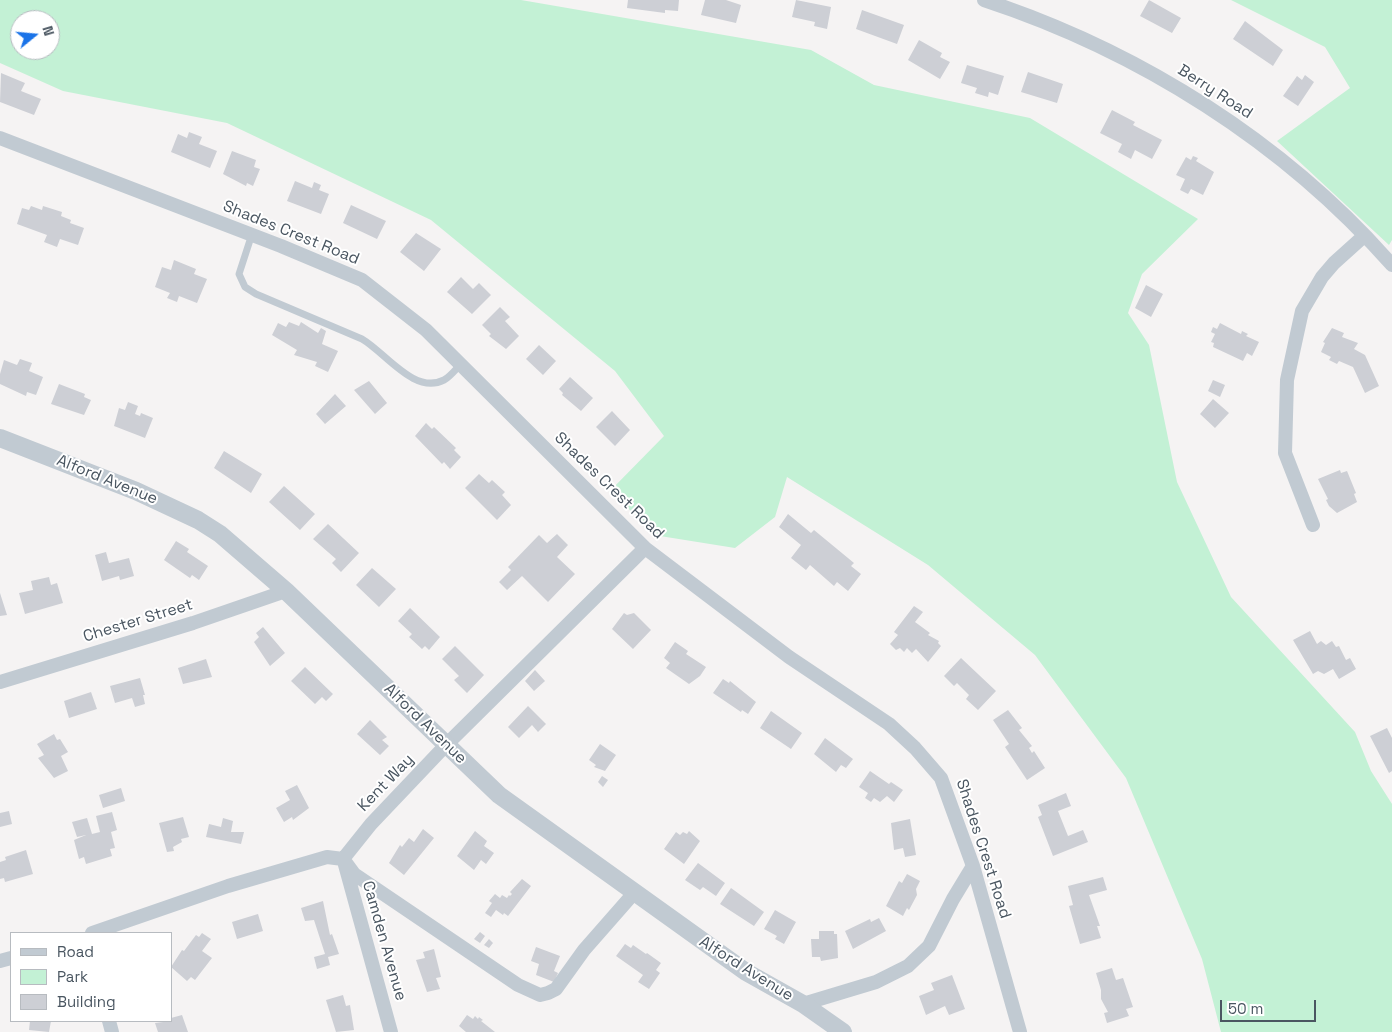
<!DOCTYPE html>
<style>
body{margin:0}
#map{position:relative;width:1392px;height:1032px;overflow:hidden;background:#f5f3f3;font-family:"Space Grotesk",sans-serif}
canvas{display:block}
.legend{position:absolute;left:10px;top:932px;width:162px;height:90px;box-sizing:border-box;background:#fff;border:1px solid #b7bbc0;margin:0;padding:6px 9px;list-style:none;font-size:15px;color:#4a5661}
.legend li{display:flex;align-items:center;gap:10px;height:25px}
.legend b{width:25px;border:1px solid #b7bbc0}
.north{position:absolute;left:10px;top:10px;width:50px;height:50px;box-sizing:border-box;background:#fff;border:1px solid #b7bbc0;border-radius:50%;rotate:73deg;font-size:14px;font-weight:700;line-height:20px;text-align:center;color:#4a5661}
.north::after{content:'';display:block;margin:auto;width:18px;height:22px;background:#1a73e8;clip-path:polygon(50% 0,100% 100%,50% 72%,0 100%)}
.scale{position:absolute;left:1220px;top:1000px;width:96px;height:22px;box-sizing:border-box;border:2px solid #4a5661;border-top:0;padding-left:6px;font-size:15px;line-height:18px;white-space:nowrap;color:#4a5661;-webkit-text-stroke:4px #fff;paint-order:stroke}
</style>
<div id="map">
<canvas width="1392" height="1032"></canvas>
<ul class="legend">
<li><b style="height:6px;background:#c1cad2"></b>Road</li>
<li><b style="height:14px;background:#c3f1d5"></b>Park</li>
<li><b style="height:14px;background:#cdcfd5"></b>Building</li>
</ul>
<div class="north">N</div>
<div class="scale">50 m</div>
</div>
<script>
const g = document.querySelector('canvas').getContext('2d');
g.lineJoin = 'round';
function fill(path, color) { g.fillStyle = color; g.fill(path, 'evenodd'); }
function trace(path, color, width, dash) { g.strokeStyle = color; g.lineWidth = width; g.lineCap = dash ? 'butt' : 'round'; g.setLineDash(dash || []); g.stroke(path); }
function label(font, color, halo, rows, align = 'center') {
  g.font = font + ' "Space Grotesk",sans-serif'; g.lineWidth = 4; g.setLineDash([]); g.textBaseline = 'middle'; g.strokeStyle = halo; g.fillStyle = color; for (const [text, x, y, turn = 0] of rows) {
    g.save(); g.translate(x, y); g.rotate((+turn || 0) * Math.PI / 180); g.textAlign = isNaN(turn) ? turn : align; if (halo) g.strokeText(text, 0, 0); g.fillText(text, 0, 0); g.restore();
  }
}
fill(new Path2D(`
 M0,0H521L811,50L874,85L1030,118L1198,219L1142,274L1128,313L1149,345L1177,482L1231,597L1355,732L1371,771L1392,804V1032H1221L1202,959L1126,778L1035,655L928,565L787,477L775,517L735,548L660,536L609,492L664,436L615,371L431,220L227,123L63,91L0,63ZM20,20H50V50H20Z
 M1231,0H1392V240L1389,245L1277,141L1350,88L1325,47Z`), '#c3f1d5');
fill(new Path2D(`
 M628,0H679L678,11L665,10V13L627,8Z
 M705,0H726L741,5L736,23L701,15Z
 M796,0L831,7L827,29L814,26L815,22L792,17Z
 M1149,0L1181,18L1172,33L1140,16Z
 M862,10L904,25L897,44L856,29Z
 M1245,21L1283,50L1273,66L1233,39Z
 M919,40L942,53L940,57L950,62L940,79L908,60Z
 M967,65L1004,76L998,95L989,92L988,97L975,93L977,88L961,83Z
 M1028,72L1063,84L1057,103L1021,92Z
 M1,73L25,83L21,91L41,99L34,115L0,102Z
 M1305,75L1314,82L1298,106L1283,96L1297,76L1302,80Z
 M1112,110L1135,122L1133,125L1162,140L1152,159L1135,150L1131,159L1118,152L1122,144L1100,133Z
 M189,132L202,137L199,144L217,151L210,168L171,152L178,134L187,138Z
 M232,151L256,160L254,167L260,169L253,186L247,183L246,186L223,174Z
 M1193,156L1198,158L1196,161L1214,172L1203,195L1191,189L1188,194L1180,190L1185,179L1176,175L1186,157L1191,160Z
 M295,181L312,188L314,182L321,185L319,190L329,194L321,214L287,201Z
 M351,205L386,221L377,239L343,223Z
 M31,206L42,210L43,206L62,212L61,216L71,220L70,223L84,228L78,245L60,239L57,247L44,242L47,235L17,224L22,208L29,210Z
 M416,233L441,249L424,271L400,252Z
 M174,260L196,269L194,274L207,279L197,303L179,296L177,302L167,298L170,293L155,287L162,267L171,270Z
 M461,277L473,289L479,283L491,295L472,314L447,292Z
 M1146,285L1163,294L1151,317L1135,308Z
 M500,307L510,317L505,321L519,336L506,349L489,336L491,334L482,325Z
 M289,322L299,326L301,322L318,333L321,328L326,331L322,344L338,351L328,372L315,366L317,362L294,355L297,350L272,335L278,323L286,327Z
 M1220,323L1241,334L1242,331L1248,334L1246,336L1259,342L1252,356L1247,353L1243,361L1213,347L1214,343L1211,342L1215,334L1211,332L1213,327L1217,329Z
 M1332,328L1344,333L1342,337L1358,343L1354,349L1365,355L1379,386L1365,393L1353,367L1339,361L1337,364L1329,360L1331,357L1321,352L1325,343L1323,342Z
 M539,345L556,361L543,375L526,359Z
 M20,359L32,363L29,371L43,377L36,395L27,392L26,396L0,384V374L4,360L17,365Z
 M570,377L593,398L581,411L562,395L563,393L559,389Z
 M1213,380L1225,385L1220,397L1208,391Z
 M369,381L387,403L375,414L354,390Z
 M59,384L85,394L84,397L91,400L84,415L51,404Z
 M335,394L346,406L325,424L316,414Z
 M1213,399L1229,413L1215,428L1200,414Z
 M128,402L138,406L135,414L140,416L141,413L153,418L145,438L114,426L119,408L125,410Z
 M612,411L630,430L615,446L596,427Z
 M426,423L432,429L434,427L456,448L454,450L461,457L450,469L444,462L442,464L415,436Z
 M224,451L262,474L251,493L214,468Z
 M1340,470L1341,473L1347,471L1356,493L1354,494L1357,502L1337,513L1329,506L1326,500L1328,499L1318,479Z
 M479,474L489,483L492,480L505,492L502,495L511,505L497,520L465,488Z
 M284,486L315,514L300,530L269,502Z
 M788,514L811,533L814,530L854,563L851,566L861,574L848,591L837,582L834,586L810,565L806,570L791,558L801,545L779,527Z
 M328,524L359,553L341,572L332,563L336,559L313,539Z
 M557,534L568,545L557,557L575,574L548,602L522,576L507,590L499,582L511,570L508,567L539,535L547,543Z
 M176,541L189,549L187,552L208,566L199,580L192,575L190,578L164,560Z
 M106,552L109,563L129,558L134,576L120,580L119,576L102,581L95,555Z
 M372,568L396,589L379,607L356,585Z
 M49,577L51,585L57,583L63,603L25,614L19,593L33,590L31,581Z
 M0,593L7,615L0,616Z
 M914,606L923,612L915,622L930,633L928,635L939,641L938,643L941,646L928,662L916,649L912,653L907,648L904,652L900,648L896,650L890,644L898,635L894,632Z
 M410,608L440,637L429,650L425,646L422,649L409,637L412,634L398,621Z
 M624,613L627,615L634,613L651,630L633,649L612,629Z
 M263,627L285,653L270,666L254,642L259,637L256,633Z
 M1310,631L1317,644L1321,641L1326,645L1332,641L1336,647L1339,646L1346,660L1350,658L1356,669L1339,679L1333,669L1324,674L1318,671L1313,674L1293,640Z
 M675,642L688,651L686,654L706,667L700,676L689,684L666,668L670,663L664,658Z
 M455,646L484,675L467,693L454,680L459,676L442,659Z
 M961,658L996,691L978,710L966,699L969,695L957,683L954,686L944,676Z
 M206,659L212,677L183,684L178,668Z
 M305,667L333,694L326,701L322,697L315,704L291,681Z
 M535,670L545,681L534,691L525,681Z
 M140,678L145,695H143L145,704L135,707L132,698L115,703L110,686Z
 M723,679L729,683L730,681L756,702L748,714L742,710L741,712L713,693Z
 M91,692L97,709L69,718L64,701Z
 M528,706L546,724L538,732L532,725L519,738L508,727Z
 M1008,710L1022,728L1019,730L1032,746L1029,748L1032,753L1034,751L1045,768L1027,780L1005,747L1009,744L993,720Z
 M771,711L802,733L791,749L760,728Z
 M370,720L387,737L382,740L389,746L380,755L357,734Z
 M1387,728L1392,738V771L1389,773L1370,736Z
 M54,734L57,740L60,739L68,752L61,756L68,771L54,778L38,758L44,755L37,744Z
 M825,738L853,759L846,768L841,765L836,772L814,754Z
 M600,744L616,755L605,771L594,767L596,765L589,760Z
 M870,771L889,784L891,782L903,790L894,802L887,796L880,802L874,798L871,802L865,798L868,793L859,787Z
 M602,776L608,780L603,787L598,782Z
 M297,785L309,808L293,820L292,817L284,822L276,808L290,800L285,791Z
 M121,788L125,801L103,808L99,795Z
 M1066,793L1071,806L1058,811L1068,836L1083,830L1088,842L1053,856L1038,817L1042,815L1038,805Z
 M9,811L12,824L0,827V813Z
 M112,812L117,830L111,832L115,848L110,849L112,856L86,864L84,857L79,859L74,840L86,835L77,837L72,822L87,818L92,834L100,832L96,816Z
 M183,817L189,837L181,839L182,842L173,847L174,851L167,852L159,823Z
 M223,818L233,821L231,832H244L241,844L206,837L209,824L221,827Z
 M910,819L916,855L905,857L903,848L894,850L891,823Z
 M423,829L434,838L404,875L389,863L400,845L402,847L409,838L414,842Z
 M475,831L487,841L484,846L494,853L486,864L481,860L474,870L457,856Z
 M689,831L700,841L684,864L664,849L676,832L680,835L683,832L687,834Z
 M26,850L33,874L5,882L4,878L0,879V862L6,860L5,857Z
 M698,863L725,883L716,896L703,887L700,890L685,880Z
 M907,874L920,881L916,889L917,895L909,910L907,908L903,916L886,906L899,881L902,883Z
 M1103,877L1107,890L1089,895L1100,926H1097L1101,938L1080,944L1069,906L1073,905L1068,886Z
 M522,879L531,886L508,916L504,913L503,915L496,910L491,917L485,913L492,903L489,901L495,894L500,898L502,895L507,898L509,895L510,896L512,894L510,892Z
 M731,888L764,912L754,926L720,904Z
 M323,901L330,935L332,934L339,954L328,957L330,965L317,969L314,957L325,954L314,920L305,921L301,908Z
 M775,910L796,922L784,944L775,939L777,936L764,929Z
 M258,914L263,931L237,939L232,922Z
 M879,918L886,931L853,949L845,931L870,919L871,922Z
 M819,931H834V934H837L838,958L821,961L820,957H812L811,939H819Z
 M480,932L485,936L480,943L474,939Z
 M202,933L211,939L202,951L212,958L195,980L191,977L187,981L171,967L182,950L184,951L196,935L199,937Z
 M489,939L493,943L489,948L484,945Z
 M625,944L631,948L633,945L646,954L647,953L661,963L656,970L660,973L649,989L638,982L643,975L616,956Z
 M536,947L560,956L554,971L558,973L554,982L536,975L539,964L531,961Z
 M434,949L441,977L436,978L440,989L427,992L416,960L425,958L423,952Z
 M1112,968L1116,980L1123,978L1133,1007L1126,1009L1129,1016L1107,1023L1104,1013L1108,1012L1101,999V990L1096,973Z
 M952,975L965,1009L949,1015L945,1006L926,1015L919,996L934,990L931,983Z
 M343,995L346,1006L350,1005L354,1030L336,1032L326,1000Z
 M182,1015L188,1032H158L155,1023L171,1021V1018Z
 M467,1015L473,1019L475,1016L478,1019L479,1017L483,1020L481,1021L495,1032H466L459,1026Z
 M30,1021H51L49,1032L29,1030Z`), '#cdcfd5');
trace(new Path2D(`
 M252,234L239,274L245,287L256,294L362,339C386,353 414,395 444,380C450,377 456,369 461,364`), '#c1cad2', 7);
trace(new Path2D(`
 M984,0C1139,51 1284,142 1392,265
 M0,138L281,246L362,280L426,330L645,548L789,657L889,724L915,748L941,778L973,866L1020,1032
 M1313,525L1285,453L1287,380L1302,311L1322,277L1334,263L1364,236
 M0,682L193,623L286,591
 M343,859L371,824L446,745L645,548
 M343,859L354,874L518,985L540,995L548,993L556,989L584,950L634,893
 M345,865L391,1032
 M92,933L228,886L327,857L343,859
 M0,961L11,958
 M803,1004L876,982L908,966L929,946L953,899L973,866
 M109,1021L112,1032`), '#c1cad2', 14);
trace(new Path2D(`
 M0,438L136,491L198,520L220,534L286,591L499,795L746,972L803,1004L843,1032`), '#c1cad2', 18);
label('16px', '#4a5661', '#fff', [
 ["Berry Road",1215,92,33],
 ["Shades Crest Road",291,233,22],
 ["Alford Avenue",107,480,22],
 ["Shades Crest Road",609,486,44],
 ["Chester Street",138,621,-17],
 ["Alford Avenue",425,724,44],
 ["Kent Way",386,783,-46],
 ["Shades Crest Road",983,849,72],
 ["Camden Avenue",384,941,74],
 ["Alford Avenue",746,969,32]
]);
</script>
